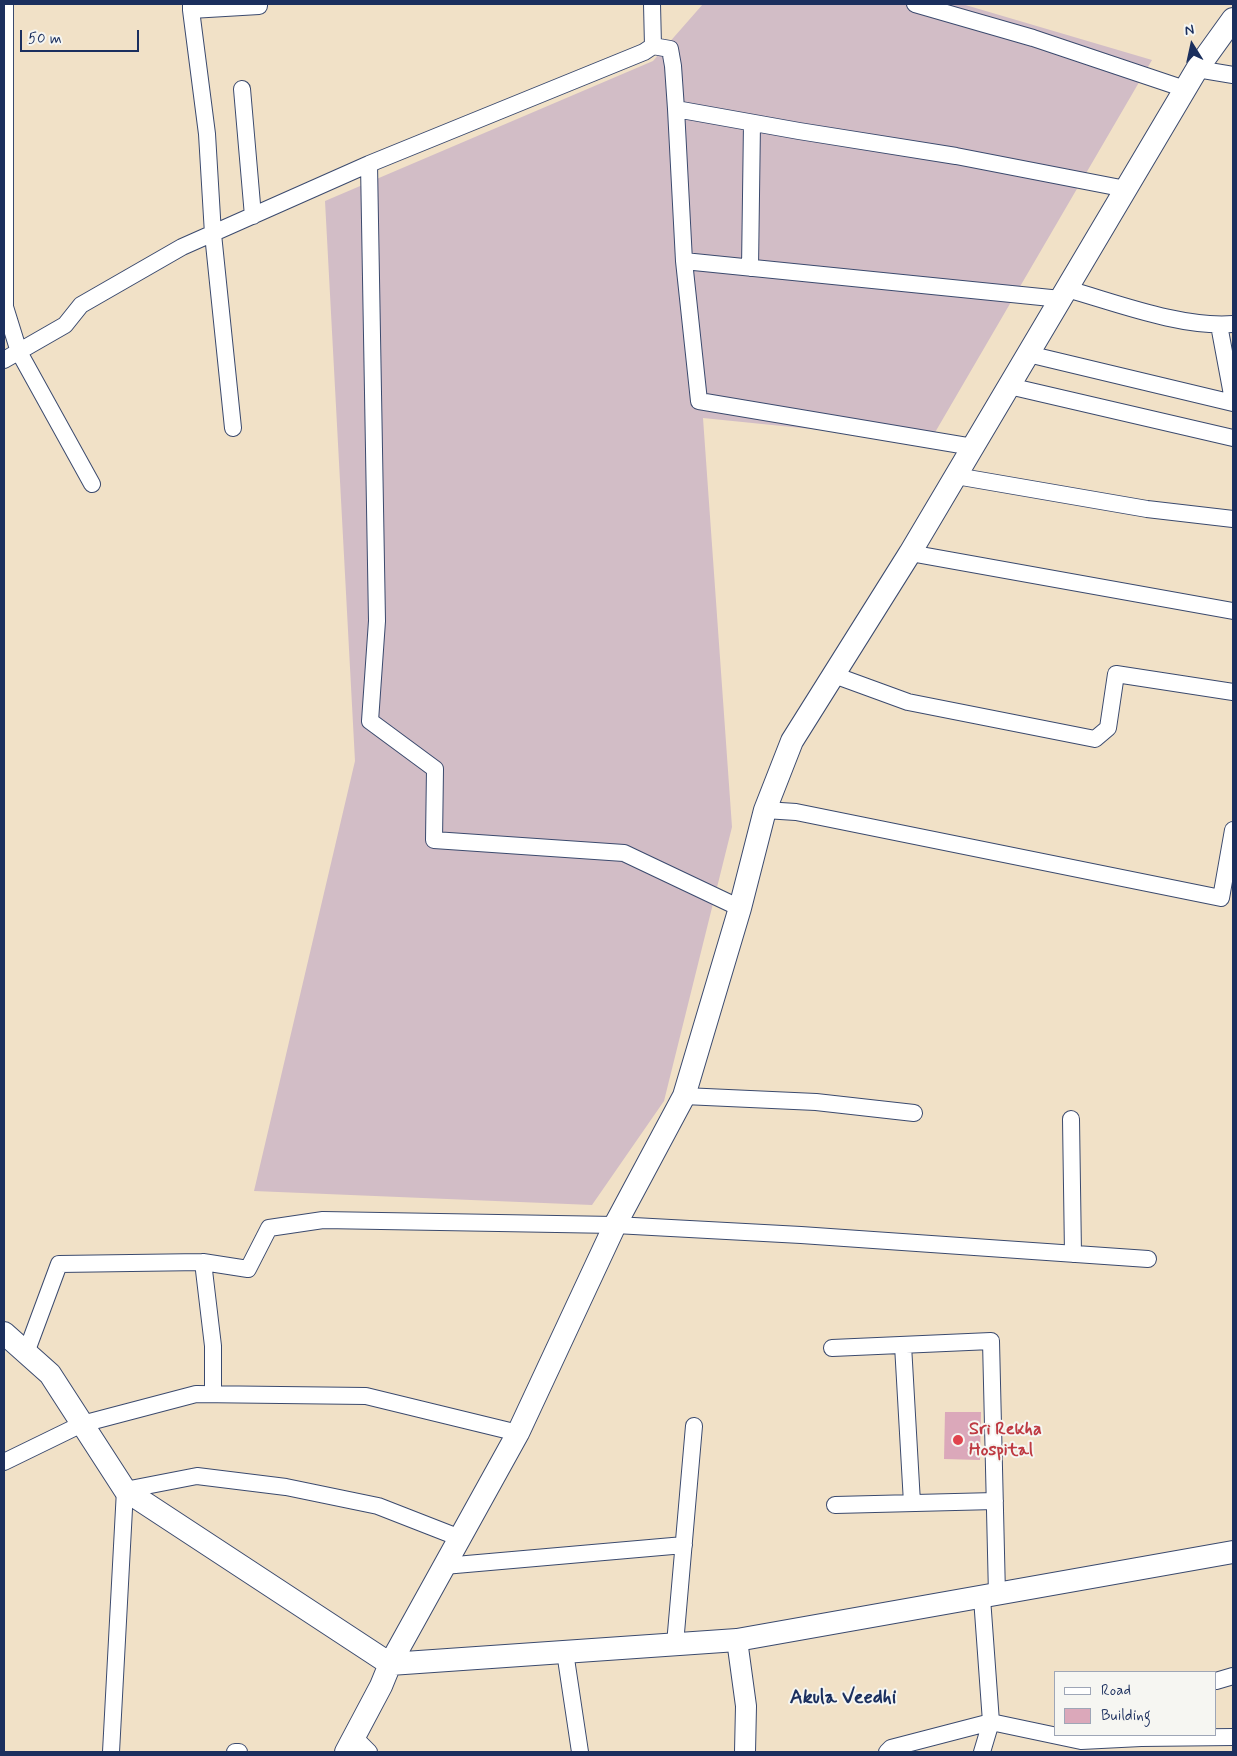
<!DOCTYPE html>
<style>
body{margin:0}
#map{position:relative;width:1237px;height:1756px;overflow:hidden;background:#f1e1c7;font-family:Mynerve,sans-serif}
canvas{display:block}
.frame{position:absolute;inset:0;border:5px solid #1b2f5e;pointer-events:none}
.legend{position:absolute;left:1054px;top:1671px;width:162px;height:65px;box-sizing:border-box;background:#f6f6f2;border:1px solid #9ea6b7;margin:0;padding:6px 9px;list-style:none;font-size:15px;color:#1b2f5e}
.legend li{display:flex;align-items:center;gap:10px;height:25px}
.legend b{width:25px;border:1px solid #9ea6b7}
.north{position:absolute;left:1167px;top:20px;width:50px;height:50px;-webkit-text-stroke:4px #f6f6f2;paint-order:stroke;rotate:350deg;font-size:14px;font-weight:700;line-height:20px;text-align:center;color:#1b2f5e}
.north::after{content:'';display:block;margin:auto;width:18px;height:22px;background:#1b2f5e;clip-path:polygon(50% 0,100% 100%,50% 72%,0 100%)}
.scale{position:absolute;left:20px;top:30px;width:119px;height:22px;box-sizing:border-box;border:2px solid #1b2f5e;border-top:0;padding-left:6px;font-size:15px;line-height:18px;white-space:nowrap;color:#1b2f5e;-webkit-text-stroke:4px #f6f6f2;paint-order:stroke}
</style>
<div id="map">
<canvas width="1237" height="1756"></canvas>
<div class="frame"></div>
<ul class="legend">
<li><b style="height:6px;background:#fff"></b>Road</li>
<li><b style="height:14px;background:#dba8ba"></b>Building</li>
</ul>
<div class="north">N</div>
<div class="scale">50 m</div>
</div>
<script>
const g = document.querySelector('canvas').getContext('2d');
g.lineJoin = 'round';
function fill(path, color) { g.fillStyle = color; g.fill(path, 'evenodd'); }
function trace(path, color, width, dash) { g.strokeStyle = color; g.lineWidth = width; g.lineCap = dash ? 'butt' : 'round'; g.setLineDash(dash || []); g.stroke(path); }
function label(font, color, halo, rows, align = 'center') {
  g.font = font + ' Mynerve,sans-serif'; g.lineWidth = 4; g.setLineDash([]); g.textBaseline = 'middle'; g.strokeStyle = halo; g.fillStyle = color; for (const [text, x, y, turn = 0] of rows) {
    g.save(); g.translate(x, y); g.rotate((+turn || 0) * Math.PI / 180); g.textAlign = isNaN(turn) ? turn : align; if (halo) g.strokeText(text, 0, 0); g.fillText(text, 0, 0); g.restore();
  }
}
fill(new Path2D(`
 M703,4H962L1152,60L930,441L703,418L732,827L664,1101L592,1205L254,1191L355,761L325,201L653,61Z`), '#d2bdc6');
fill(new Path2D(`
 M945,1412H981L980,1460L944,1459Z`), '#dba8ba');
const minor = new Path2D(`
 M5,4V307L19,352L92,484
 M191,4V10L259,6V4
 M915,4L1033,38L1185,89
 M191,10L207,134L213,234L233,428
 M653,46L670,49L673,66L676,109
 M1197,69L1233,75
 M242,89L253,216
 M369,164L377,621L370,721L435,769L434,840L624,853L740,908
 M684,261L699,401L973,447
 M750,268L752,123
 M1067,289C1117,303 1181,328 1233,324
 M1061,299L684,261L676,109L799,131L956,156L1126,189
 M1219,325L1233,400
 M1028,354L1233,403
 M4,360L65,325L81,305L182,247L369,164L644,52L653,46L652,4
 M1009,386L1233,438
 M956,476L1147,509L1233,519
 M910,553L1233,611
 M834,675L908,702L1095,739L1108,728L1116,674L1233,692
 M765,810L796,812L1221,898L1233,830
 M684,1096L816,1102L914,1113
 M1071,1119L1073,1254
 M203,1262L213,1346V1394
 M903,1345L912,1503
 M832,1348L991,1341L997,1595
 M26,1353L59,1264L203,1262L248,1269L269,1228L323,1220L615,1225L801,1235L1148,1259
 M4,1462L82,1424L196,1394L366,1396L518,1433
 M835,1505L995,1501
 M444,1566L684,1545
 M675,1644L694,1426
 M565,1652L580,1752
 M1216,1681L1233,1676
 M354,1737L369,1752
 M111,1752L125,1490L197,1476L286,1487L378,1506L460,1538
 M235,1752H239
 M887,1752L891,1748L991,1722L1081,1741L1141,1738L1233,1737
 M982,1752L991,1722L982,1598`);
const tertiary = new Path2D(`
 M737,1640L746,1706L745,1752`);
const secondary = new Path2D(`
 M4,1333L50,1374L125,1490L390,1664L737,1640L1233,1552
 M346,1752L381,1686L390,1664L518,1433L615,1225L684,1096L740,908L765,810L792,741L910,553L1197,69L1233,19`);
trace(minor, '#3b4a6e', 18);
trace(tertiary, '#3b4a6e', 22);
trace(secondary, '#3b4a6e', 24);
trace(minor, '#fff', 16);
trace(tertiary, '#fff', 20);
trace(secondary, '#fff', 22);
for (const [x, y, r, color] of [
 [958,1440,6,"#e0444e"]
]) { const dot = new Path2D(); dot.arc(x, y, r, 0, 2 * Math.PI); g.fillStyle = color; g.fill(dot); trace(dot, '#f6f6f2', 2); }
label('bold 18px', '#be3a42', '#f6f6f2', [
 ["Sri Rekha",969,1430],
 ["Hospital",969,1451]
], 'left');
label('bold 20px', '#1b2f5e', '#f6f6f2', [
 ["Akula Veedhi",843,1699]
]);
</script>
